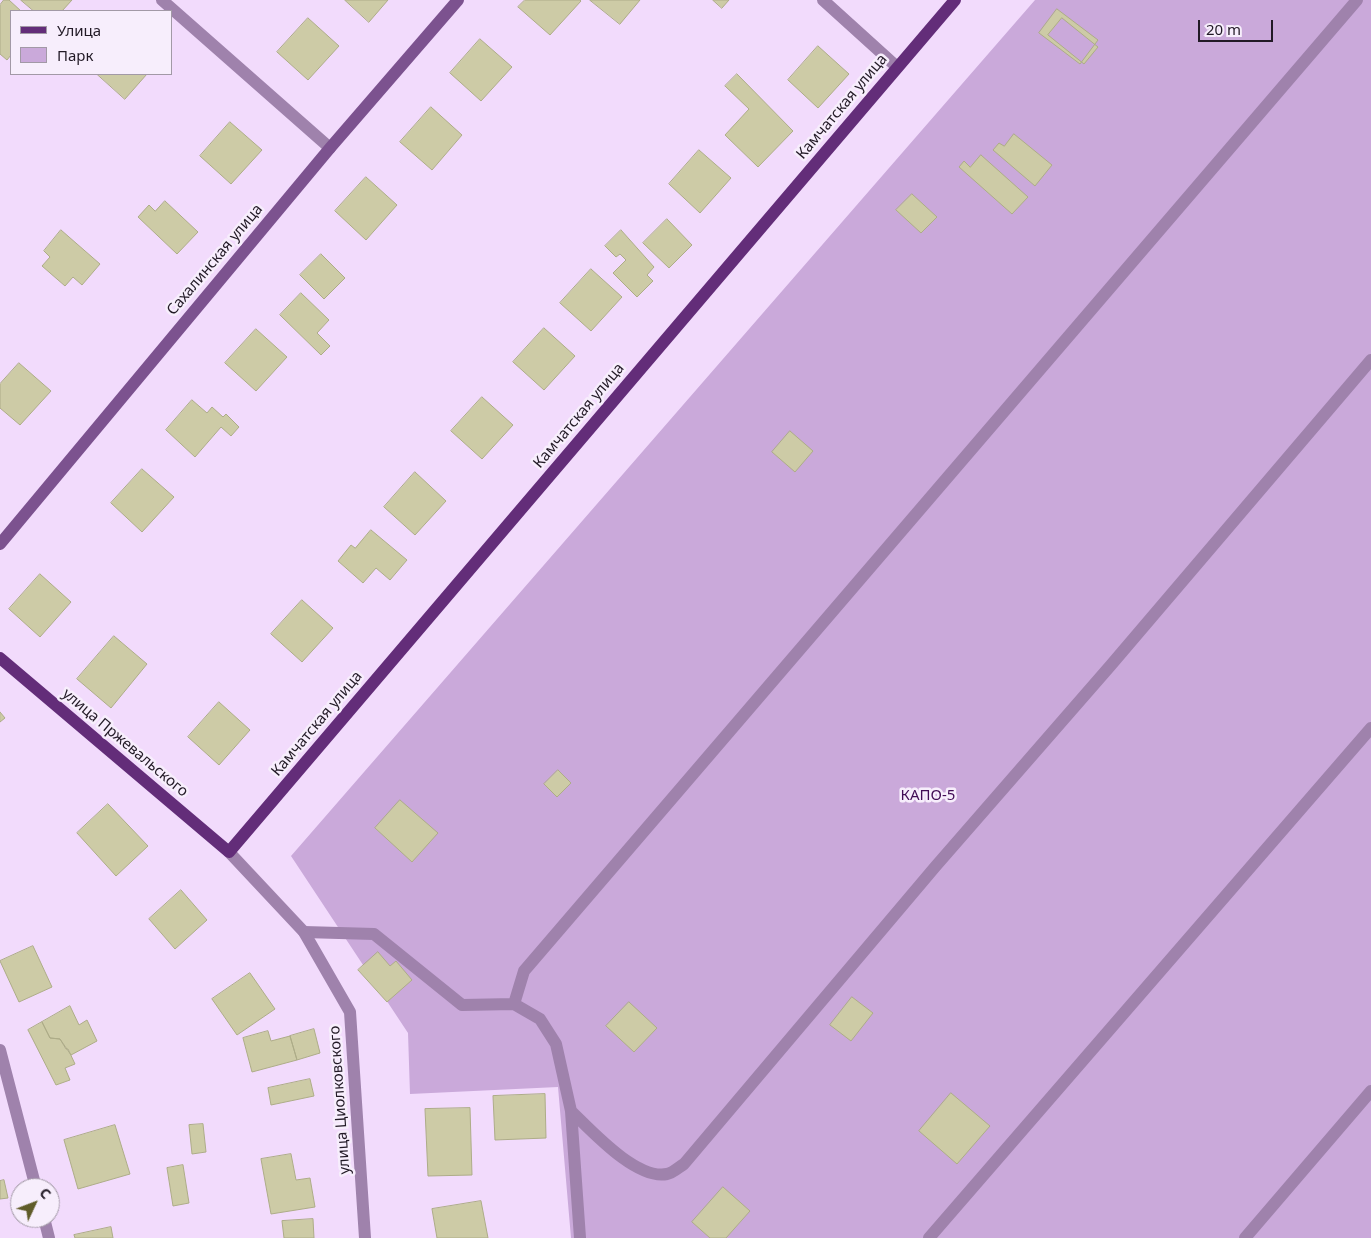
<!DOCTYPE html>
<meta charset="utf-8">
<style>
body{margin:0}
#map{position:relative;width:1371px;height:1238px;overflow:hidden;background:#f2dbfc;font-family:"Noto Sans",sans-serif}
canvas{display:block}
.legend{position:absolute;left:10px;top:10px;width:162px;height:65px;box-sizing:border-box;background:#f7eefc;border:1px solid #a299a6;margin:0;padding:6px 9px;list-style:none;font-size:15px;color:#221a26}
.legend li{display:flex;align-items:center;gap:10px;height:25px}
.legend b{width:25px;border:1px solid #a299a6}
.north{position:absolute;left:10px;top:1178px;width:50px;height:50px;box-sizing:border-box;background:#f7eefc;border:1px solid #a299a6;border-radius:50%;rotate:47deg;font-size:14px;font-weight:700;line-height:20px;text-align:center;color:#221a26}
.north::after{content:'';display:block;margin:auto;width:18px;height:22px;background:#605c29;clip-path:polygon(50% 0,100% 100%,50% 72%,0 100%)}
.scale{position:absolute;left:1198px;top:20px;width:75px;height:22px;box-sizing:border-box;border:2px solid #221a26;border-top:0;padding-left:6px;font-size:15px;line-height:18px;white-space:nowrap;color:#221a26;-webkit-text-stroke:4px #f7eefc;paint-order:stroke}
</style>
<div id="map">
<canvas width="1371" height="1238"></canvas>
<ul class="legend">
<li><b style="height:6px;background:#632d79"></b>Улица</li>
<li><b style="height:14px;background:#caa9da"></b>Парк</li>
</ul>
<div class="north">С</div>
<div class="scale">20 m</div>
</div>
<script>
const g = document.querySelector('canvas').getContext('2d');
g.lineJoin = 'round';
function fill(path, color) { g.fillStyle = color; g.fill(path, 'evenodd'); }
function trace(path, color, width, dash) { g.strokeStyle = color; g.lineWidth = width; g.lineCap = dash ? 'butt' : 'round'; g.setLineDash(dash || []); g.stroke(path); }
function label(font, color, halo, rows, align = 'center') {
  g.font = font + ' "Noto Sans",sans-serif'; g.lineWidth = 5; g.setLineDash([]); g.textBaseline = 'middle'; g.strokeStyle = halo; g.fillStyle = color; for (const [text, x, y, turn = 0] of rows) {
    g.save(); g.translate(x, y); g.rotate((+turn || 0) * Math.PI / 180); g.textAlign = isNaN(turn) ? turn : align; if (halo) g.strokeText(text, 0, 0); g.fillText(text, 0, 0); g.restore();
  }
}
fill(new Path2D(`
 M1035,0H1371V1238H571L558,1087L410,1094L408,1033L291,856Z`), '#caa9da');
const building = new Path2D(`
 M4,0H9L21,11H11V55L7,60L0,54V5Z
 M21,0H72L62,11H34Z
 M345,0H388L369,22Z
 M525,0H580L581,1L550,35L518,7Z
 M590,0H640L620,24Z
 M713,0H729L722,8Z
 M1057,9L1098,40L1080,64L1039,33Z
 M308,18L339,46L308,80L277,52Z
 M1062,18L1098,47L1084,64L1048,35Z
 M480,39L512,67L481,101L450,73Z
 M818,46L849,74L818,108L788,80Z
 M97,74H147L125,99Z
 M737,74L793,131L758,167L725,135L749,109L725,86Z
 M431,107L462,135L432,170L400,142Z
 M230,122L262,150L231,184L200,156Z
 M1014,134L1052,165L1035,186L993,150L999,143L1004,146Z
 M699,150L731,178L700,213L669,184Z
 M981,155L1028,197L1012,214L959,167L964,161L970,167Z
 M366,177L397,205L366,240L335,211Z
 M912,194L937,217L921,233L896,210Z
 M165,201L198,232L177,254L138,217L149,205L155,211Z
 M667,219L692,245L669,268L643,243Z
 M61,230L100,264L82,285L73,277L65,286L42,266L50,257L44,251Z
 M621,230L654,267L647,275L653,281L637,297L613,273L626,260L620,254L616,257L605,246Z
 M321,254L345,278L324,299L300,275Z
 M591,269L622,297L591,331L560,303Z
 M301,293L329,320L317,333L330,346L321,355L280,315Z
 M544,328L575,356L544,390L513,362Z
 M256,329L287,357L256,391L225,363Z
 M19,363L51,391L20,425L0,408V384Z
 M482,397L513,425L482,459L451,431Z
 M192,400L207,413L212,407L223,417L226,414L239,427L231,436L221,427L195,457L166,430Z
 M790,431L813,451L795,472L772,452Z
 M142,469L174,497L142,532L111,503Z
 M415,472L446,501L415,535L384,507Z
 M371,530L407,560L390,580L376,568L363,583L338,561L351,545L355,548Z
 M40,574L71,602L40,637L9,609Z
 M302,600L333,628L302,662L271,634Z
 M114,636L147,664L111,708L77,679Z
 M219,702L250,730L219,765L188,737Z
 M0,712L5,718L0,722Z
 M558,770L571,783L557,797L544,784Z
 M400,800L438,833L412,862L375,828Z
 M108,804L148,846L116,876L77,833Z
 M181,890L207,920L175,949L149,919Z
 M33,946L52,987L19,1002L0,961Z
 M378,952L390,966L396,961L412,980L387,1002L358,970Z
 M250,973L275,1009L237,1035L212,999Z
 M852,997L873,1013L851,1041L830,1025Z
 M629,1002L657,1028L634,1052L606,1026Z
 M70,1006L79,1025L87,1020L97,1041L71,1055L60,1039L50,1038L42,1022Z
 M42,1022L50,1038L60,1039L66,1049H68L75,1064L65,1068L70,1080L56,1085L28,1030Z
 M314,1029L320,1053L297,1060L290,1036Z
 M268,1031L271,1041L290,1036L297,1060L252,1072L243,1038Z
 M310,1079L314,1096L271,1105L268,1088Z
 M951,1093L990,1126L957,1164L919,1131Z
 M545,1094L546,1138L495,1140L493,1096Z
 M470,1108L472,1175L428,1176L425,1109Z
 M203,1124L206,1152L192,1154L189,1125Z
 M115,1125L130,1174L78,1189L64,1140Z
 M291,1154L296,1180L310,1178L315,1207L271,1214L261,1159Z
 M183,1165L189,1203L173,1206L167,1168Z
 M4,1180L8,1198L0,1199V1181Z
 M723,1187L750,1211L726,1238H710L692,1222Z
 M481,1201L488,1238H437L432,1209Z
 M313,1219L314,1238H284L282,1221Z
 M111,1227L113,1238H75L74,1235Z`);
fill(building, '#cdcba6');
trace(building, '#adac88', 1);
trace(new Path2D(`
 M304,932L374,934L462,1005L514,1004L540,1019L556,1044L571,1111L580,1238
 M514,1004L524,971L1357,0
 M571,1111C592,1131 636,1180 667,1174C673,1173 679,1167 684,1164L935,867L1111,665L1371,360
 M929,1238L1371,728
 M1245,1238L1371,1091`), '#9f82ac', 12);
trace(new Path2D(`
 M162,0L330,148
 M823,0L897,67
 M229,852L304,932L350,1012L365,1238
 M0,1050L36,1188
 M44,1218L49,1238`), '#9f82ac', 12);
trace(new Path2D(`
 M0,544L330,148L458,0`), '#7c528f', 12);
trace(new Path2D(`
 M0,658L229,852L955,0`), '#632d79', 12);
label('15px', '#221a26', '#f7eefc', [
 ["Камчатская улица",842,107,-50],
 ["Сахалинская улица",215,260,-50],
 ["Камчатская улица",579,416,-50],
 ["Камчатская улица",317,724,-50],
 ["улица Пржевальского",125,743,40],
 ["улица Циолковского",340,1100,-94]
]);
label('15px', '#410c55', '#f7eefc', [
 ["КАПО-5",928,796]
]);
</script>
